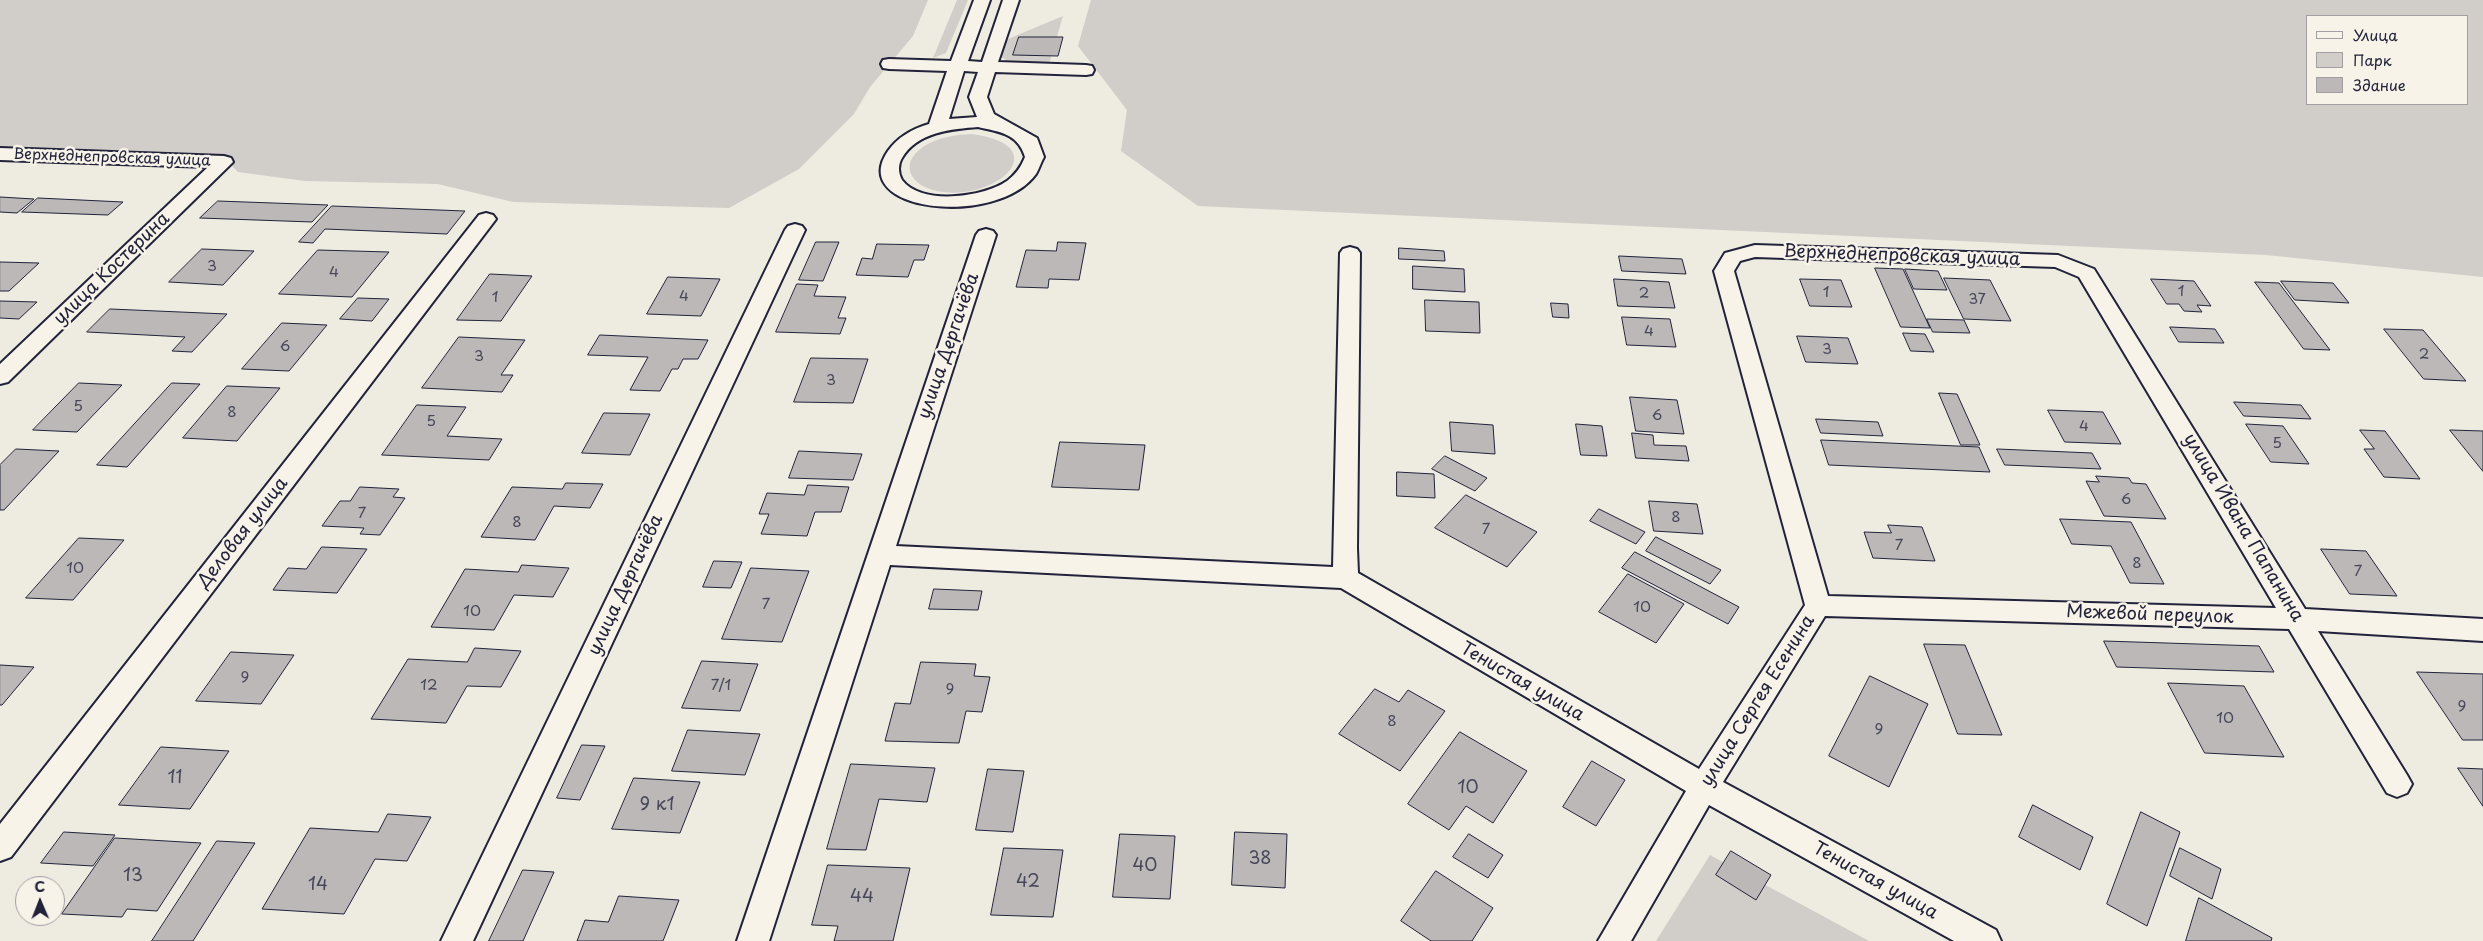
<!DOCTYPE html>
<meta charset="utf-8">
<style>
body{margin:0}
#map{position:relative;width:2483px;height:941px;overflow:hidden;background:#eeebe1;font-family:"Playpen Sans",sans-serif}
canvas{display:block}
.legend{position:absolute;left:2306px;top:15px;width:162px;height:90px;box-sizing:border-box;background:#f7f3e8;border:1px solid #a29fa3;margin:0;padding:6px 9px;list-style:none;font-size:15px;color:#22223b}
.legend li{display:flex;align-items:center;gap:10px;height:25px}
.legend b{width:25px;border:1px solid #a29fa3}
.north{position:absolute;left:15px;top:876px;width:50px;height:50px;box-sizing:border-box;background:#f7f3e8;border:1px solid #a29fa3;border-radius:50%;rotate:359deg;font-size:14px;font-weight:700;line-height:20px;text-align:center;color:#22223b}
.north::after{content:'';display:block;margin:auto;width:18px;height:22px;background:#22223b;clip-path:polygon(50% 0,100% 100%,50% 72%,0 100%)}
</style>
<div id="map">
<canvas width="2483" height="941"></canvas>
<ul class="legend">
<li><b style="height:6px;background:#f7f3e8"></b>Улица</li>
<li><b style="height:14px;background:#d1cdc9"></b>Парк</li>
<li><b style="height:14px;background:#bbb8b7"></b>Здание</li>
</ul>
<div class="north">С</div>
</div>
<script>
const g = document.querySelector('canvas').getContext('2d');
g.lineJoin = 'round';
function fill(path, color) { g.fillStyle = color; g.fill(path, 'evenodd'); }
function trace(path, color, width, dash) { g.strokeStyle = color; g.lineWidth = width; g.lineCap = dash ? 'butt' : 'round'; g.setLineDash(dash || []); g.stroke(path); }
function label(font, color, halo, rows, align = 'center') {
  g.font = font + ' "Playpen Sans",sans-serif'; g.lineWidth = 5; g.setLineDash([]); g.textBaseline = 'middle'; g.strokeStyle = halo; g.fillStyle = color; for (const [text, x, y, turn = 0] of rows) {
    g.save(); g.translate(x, y); g.rotate((+turn || 0) * Math.PI / 180); g.textAlign = isNaN(turn) ? turn : align; if (halo) g.strokeText(text, 0, 0); g.fillText(text, 0, 0); g.restore();
  }
}
fill(new Path2D(`
 M0,0H928L913,36L870,87L854,114L799,169L729,208L513,202L438,184L305,181L238,172L223,157L0,149Z
 M957,0H968L946,53L933,58Z
 M1091,0H2483V277L2266,255L1198,206L1121,151L1127,110L1078,46ZM2307,16H2467V104H2307Z
 M1063,16L1049,64L1012,63L1001,57L1008,39Z
 M971,134C1058,145 997,203 937,191C911,186 898,164 923,147C938,137 955,135 971,134Z
 M1710,855L1869,941H1656Z`), '#d1cdc9');
const building = new Path2D(`
 M1019,37H1063L1058,56L1013,55Z
 M0,197L34,199L17,213L0,212Z
 M38,198L123,202L108,215L22,212Z
 M218,201L328,205L312,222L200,218Z
 M332,206L465,211L447,234L325,229L313,243L299,242Z
 M816,242H839L823,281L799,280Z
 M1058,242L1086,243L1079,280L1049,279L1048,288L1016,287L1026,250L1056,251Z
 M877,244L929,245L924,260H914L908,277L856,275L862,258L872,259Z
 M1399,248L1444,251L1445,261L1399,259Z
 M202,249L254,251L223,285L169,282Z
 M318,250L389,252L352,297L279,294Z
 M1619,256L1682,259L1686,274L1622,271Z
 M0,262L39,263L9,291H0Z
 M1413,266L1464,269L1465,292L1413,289Z
 M1875,268L1903,269L1930,328L1901,327Z
 M1905,269L1938,271L1947,290L1914,289Z
 M490,274L532,276L501,321L457,320Z
 M668,277L720,279L701,316L647,314Z
 M1944,278L1990,280L2011,321L1964,319Z
 M1614,279L1669,282L1675,308L1618,306Z
 M1800,279L1841,280L1852,307L1810,306Z
 M2151,279L2194,281L2211,306L2197,305L2202,312L2184,311L2179,304H2167Z
 M2281,281L2333,283L2349,303L2295,300Z
 M2255,282L2279,283L2330,350L2304,349Z
 M797,284L818,285L814,296L846,297L838,318H846L840,334L776,332Z
 M358,298L389,299L372,321L340,319Z
 M1425,300L1479,302L1480,333L1426,331Z
 M0,301L37,302L19,319L0,318Z
 M1551,303L1568,304L1569,318L1553,317Z
 M110,309L227,314L192,352L172,351L185,337L87,332Z
 M1622,317L1670,319L1676,347L1627,345Z
 M1927,319L1964,320L1970,333L1933,332Z
 M282,323L327,325L289,371L242,369Z
 M2170,327L2215,329L2224,343L2179,342Z
 M2384,329L2423,330L2466,381L2424,379Z
 M1903,333L1925,334L1934,352L1911,351Z
 M600,335L708,340L698,359H683L678,369H672L660,391L630,390L648,357L588,355Z
 M1797,336L1848,338L1858,364L1806,362Z
 M459,337L525,340L501,375H513L502,392L422,388Z
 M811,358L868,359L853,403L794,402Z
 M79,383L122,385L77,432L33,430Z
 M172,383L200,384L127,467L97,465Z
 M227,386L280,388L237,441L183,438Z
 M1939,393L1957,394L1980,445H1961Z
 M1630,397L1677,400L1684,434L1636,431Z
 M2234,402L2301,405L2311,419L2244,416Z
 M417,405L466,407L447,436L502,439L489,460L382,455Z
 M2048,410L2103,412L2121,444L2065,442Z
 M604,413L650,414L630,455L582,453Z
 M1816,419L1878,422L1883,436L1821,433Z
 M1450,422L1493,425L1495,454L1452,451Z
 M1576,424L1602,426L1607,456L1581,455Z
 M2246,424L2283,426L2309,464L2271,462Z
 M2360,430L2385,431L2420,479L2384,477L2364,449H2374Z
 M2450,430L2483,431V471Z
 M1632,433L1653,435L1654,445L1686,446L1689,461L1636,458Z
 M1821,440L1979,447L1990,472L1829,465Z
 M1060,442L1145,445L1139,490L1052,487Z
 M16,449L59,451L4,510H0V465Z
 M1997,449L2092,453L2101,469L2005,465Z
 M799,451L862,454L853,480L789,478Z
 M1445,456L1487,478L1475,491L1432,469Z
 M1397,472L1434,474L1435,498L1397,496Z
 M2096,476L2129,478L2132,483L2146,484L2166,519L2104,516L2086,481L2099,482Z
 M566,483L603,484L590,508L554,506L535,540L481,537L512,487L562,489Z
 M808,485L849,487L841,512H815L807,536L761,534L769,514H759L767,493L804,495Z
 M360,487L399,489L393,497L405,498L380,535L360,534L364,528L322,526L340,501H350Z
 M1466,495L1537,532L1507,567L1435,528Z
 M1649,501L1697,504L1703,534L1654,531Z
 M1599,509L1645,532L1636,544L1590,521Z
 M2060,519L2131,522L2164,584L2130,583L2111,546L2072,544Z
 M1888,525L1922,527L1935,561L1873,558L1864,532L1891,533Z
 M1656,537L1721,570L1710,584L1646,551Z
 M79,538L124,540L73,600L26,598Z
 M322,547L367,549L337,593L273,590L288,568L306,569Z
 M2321,549L2366,551L2397,596L2350,594Z
 M1635,552L1739,607L1728,624L1622,568Z
 M714,561L742,562L731,588L703,587Z
 M522,565L569,568L553,597L514,595L494,630L431,627L465,569L518,572Z
 M751,568L809,571L782,642L722,639Z
 M1628,574L1684,604L1656,643L1599,612Z
 M934,589L982,591L978,610L929,609Z
 M2104,641L2259,646L2274,672L2117,667Z
 M1924,644L1965,645L2002,735L1958,734Z
 M475,648L521,651L501,687L467,686L446,723L371,719L408,659L467,662Z
 M231,652L294,655L261,704L196,701Z
 M702,661L758,664L740,711L682,708Z
 M921,662L976,664L974,676L990,677L982,712L966,711L959,743L885,741L895,703L910,704Z
 M0,665L34,667L2,705H0Z
 M2417,672L2483,674V740H2463Z
 M1870,676L1928,704L1889,787L1829,756Z
 M2168,683L2244,686L2284,757L2205,753Z
 M1375,689L1399,702L1408,690L1445,711L1400,771L1339,734Z
 M688,730L760,734L745,775L672,771Z
 M1460,732L1527,771L1493,823L1466,806L1449,830L1408,804Z
 M582,745L605,746L580,800L557,798Z
 M161,747L229,751L190,809L119,805Z
 M1592,761L1625,780L1596,826L1563,807Z
 M851,764L935,768L927,802L879,799L866,850L827,849Z
 M2458,768L2483,769V806Z
 M988,769L1024,771L1013,832L976,830Z
 M634,778L700,782L680,833L612,829Z
 M2033,805L2093,837L2080,870L2019,837Z
 M2141,812L2180,832L2147,926L2107,904Z
 M388,814L431,817L407,861L375,859L344,914L262,909L310,828L378,832Z
 M64,832L115,835L93,866L41,863Z
 M1235,832L1287,834L1285,888L1232,885Z
 M1120,834L1175,836L1170,899L1113,897Z
 M1469,834L1503,855L1488,878L1453,857Z
 M115,838L201,843L157,911L127,909L122,917L62,914Z
 M217,841L255,843L193,941H152Z
 M1004,848L1063,850L1053,917L991,915Z
 M2180,848L2221,869L2212,899L2170,876Z
 M1731,851L1771,875L1756,900L1716,875Z
 M828,865L910,868L893,941H834L838,926L812,925Z
 M523,870L554,872L523,941H489Z
 M1436,871L1493,908L1472,941H1431L1401,921Z
 M619,896L679,900L663,941H577L585,920L608,922Z
 M2199,898L2272,938L2271,941H2186Z`);
fill(building, '#bbb8b7');
trace(building, '#22223b', 1);
const minor = new Path2D(`
 M974,0H990L968,61L982,62L1003,0H1019L998,62L1086,65L1092,66L1094,70L1092,74L1086,75L995,72L987,97L994,114L1037,138L1044,157C1041,162 1039,169 1036,174C997,228 846,212 888,151C898,137 912,129 929,124L947,71L889,69L883,68L881,64L883,60L889,59L951,61ZM964,71L978,72L969,97L977,117L949,119ZM978,127C999,132 1018,133 1025,157C1021,167 1016,174 1007,181C984,197 921,206 902,180C898,173 898,164 902,158C917,132 952,129 978,127Z
 M0,148L224,156L231,158L233,162L8,382L0,384V364L208,167L0,160Z
 M486,213L493,215L496,219L493,223L11,857L0,861V824L479,215Z
 M795,224L802,226L805,230L473,941H441L785,230L788,226Z
 M986,229L993,231L996,235L896,546L1333,567L1340,253L1343,249L1350,247L1357,249L1360,253L1357,548L1358,573L1699,769L1805,605L1714,271L1725,253L1755,245L2058,255L2094,269L2305,609L2483,619V641L2318,631L2407,775L2412,784L2407,793L2397,797L2387,793L2289,629L1825,616L1723,782L1996,930L2001,941H1954L1709,805L1631,941H1598L1686,791L1341,588L890,565L769,941H737L976,235L979,231ZM1755,257L2055,267L2079,277L2276,608L1828,596L1734,271L1740,261Z`);
trace(minor, '#22223b', 4);
fill(minor, '#f7f3e8');
label('15px', '#22223b', '#f7f3e8', [
 ["Верхнеднепровская улица",112,158,2]
]);
label('15px', '#48485a', null, [
 ["3",212,267],
 ["4",334,273],
 ["1",2181,292],
 ["1",1826,293],
 ["2",1644,294],
 ["4",684,297],
 ["1",495,298],
 ["37",1977,300],
 ["4",1649,332],
 ["6",285,347],
 ["3",1827,350],
 ["2",2424,355],
 ["3",479,357],
 ["3",831,381],
 ["5",78,407],
 ["8",232,413],
 ["6",1657,416],
 ["5",431,422],
 ["4",2084,427],
 ["5",2277,444],
 ["6",2126,500],
 ["7",362,514],
 ["8",1676,518],
 ["8",517,523],
 ["7",1486,530],
 ["7",1899,546],
 ["8",2137,564],
 ["10",75,569],
 ["7",2358,572],
 ["7",766,605],
 ["10",1642,608],
 ["10",472,612],
 ["9",245,678],
 ["12",429,686],
 ["7/1",721,686],
 ["9",950,690],
 ["9",2462,707],
 ["10",2225,719],
 ["8",1392,722],
 ["9",1879,730]
]);
label('18px', '#22223b', '#f7f3e8', [
 ["Верхнеднепровская улица",1902,256,2],
 ["улица Костерина",112,269,-44],
 ["улица Дергачёва",949,346,-71],
 ["улица Ивана Папанина",2243,528,59],
 ["Деловая улица",243,533,-52],
 ["улица Дергачёва",626,585,-65],
 ["Межевой переулок",2150,615,2],
 ["Тенистая улица",1522,682,30],
 ["улица Сергея Есенина",1758,701,-58],
 ["Тенистая улица",1875,881,29]
]);
label('18px', '#48485a', null, [
 ["11",175,778],
 ["10",1468,788],
 ["9 к1",657,805],
 ["38",1260,859],
 ["40",1145,866],
 ["13",133,876],
 ["42",1028,882],
 ["14",318,885],
 ["44",862,897]
]);
</script>
